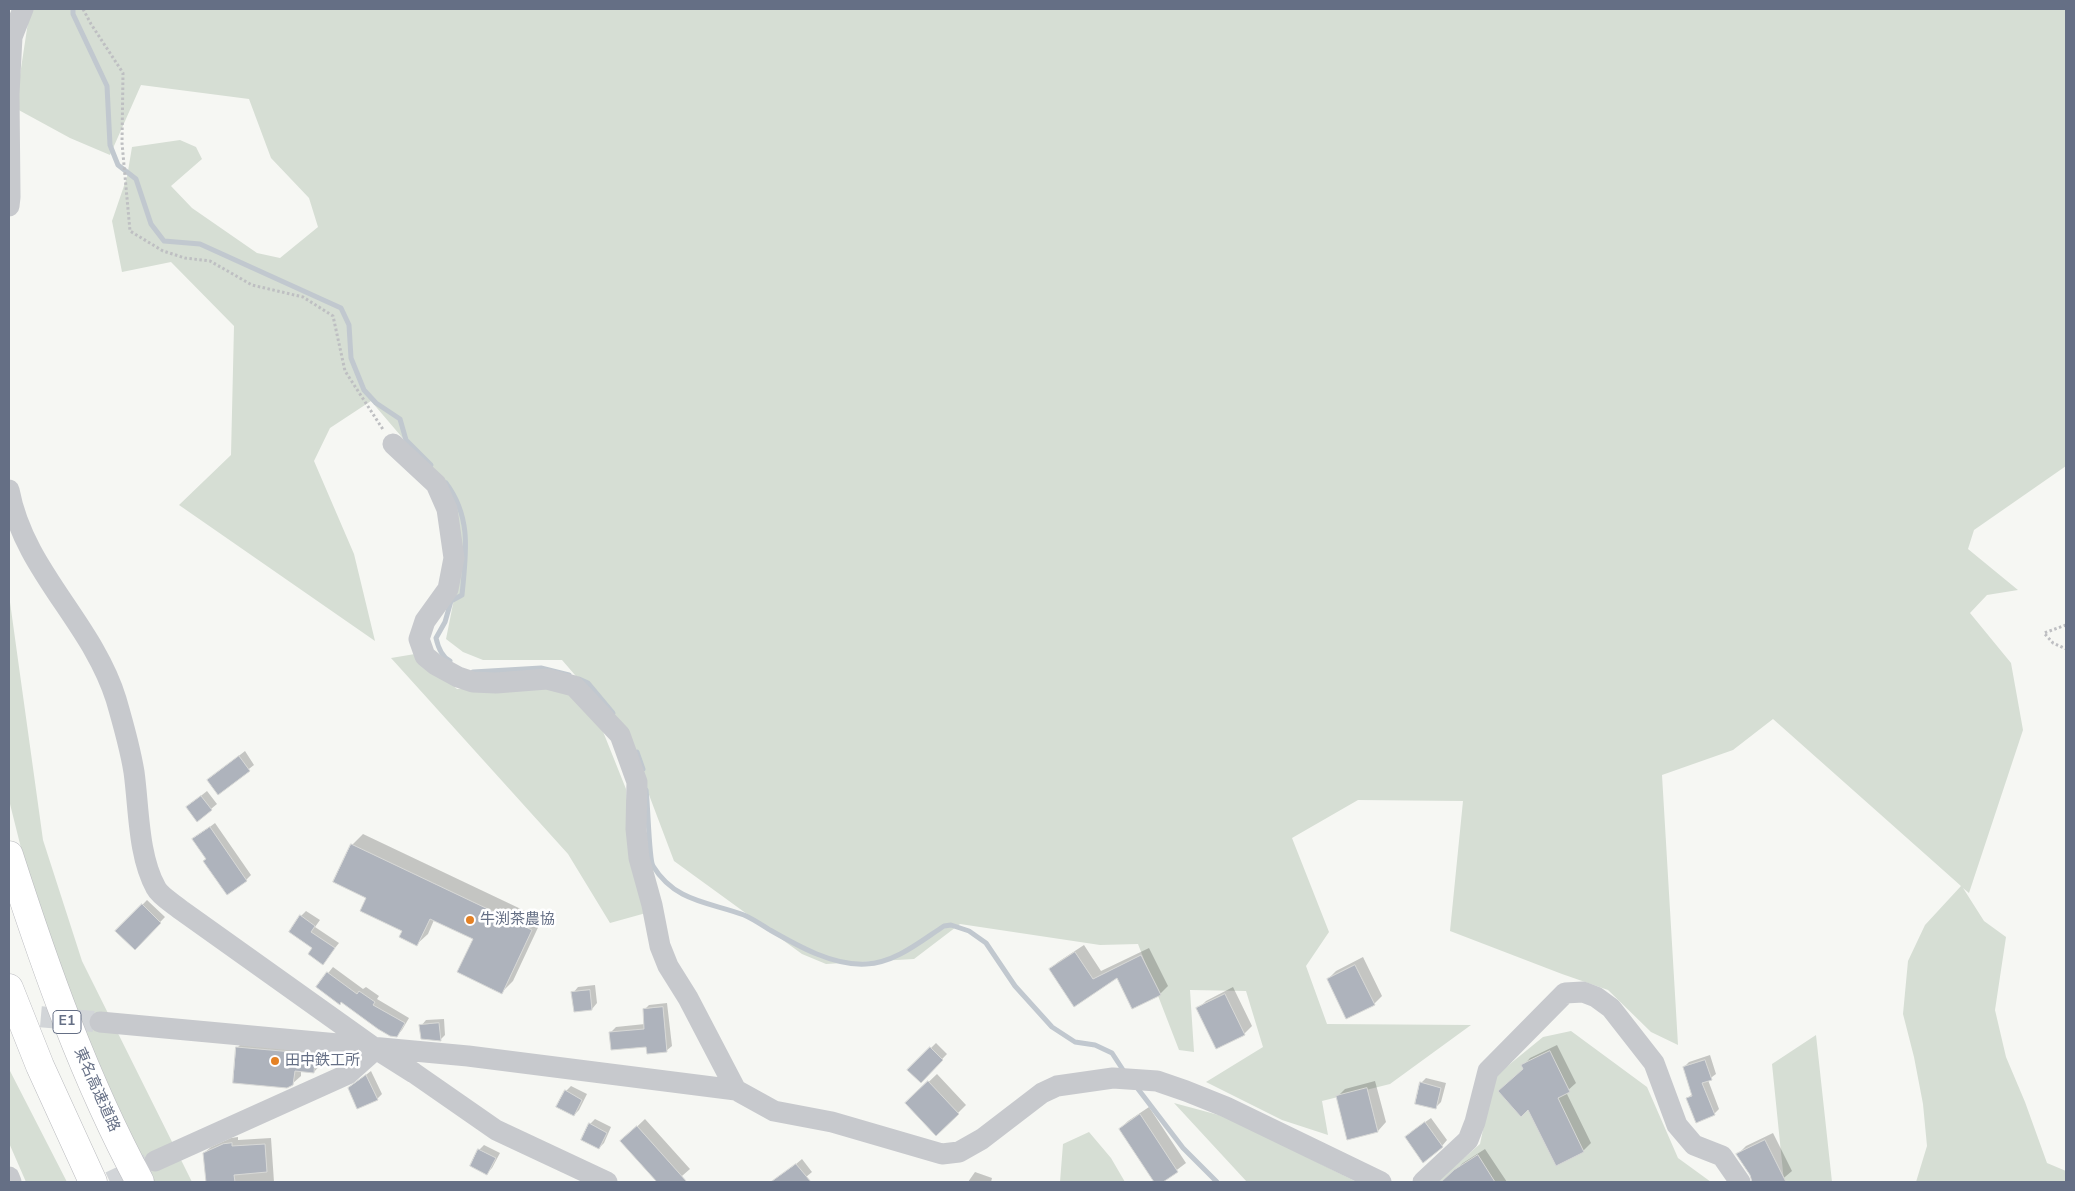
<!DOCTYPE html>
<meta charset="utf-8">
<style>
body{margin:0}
#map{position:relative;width:2075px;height:1191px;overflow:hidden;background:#f6f7f3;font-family:"Nunito Sans",sans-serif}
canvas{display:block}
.frame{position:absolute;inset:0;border:10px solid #656f85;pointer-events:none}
</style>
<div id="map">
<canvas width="2075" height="1191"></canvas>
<div class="frame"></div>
</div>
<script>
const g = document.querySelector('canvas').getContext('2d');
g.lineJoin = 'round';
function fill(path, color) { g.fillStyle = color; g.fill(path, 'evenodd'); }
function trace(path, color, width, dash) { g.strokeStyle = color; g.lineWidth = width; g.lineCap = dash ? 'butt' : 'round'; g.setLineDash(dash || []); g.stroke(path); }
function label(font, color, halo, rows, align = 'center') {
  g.font = font + ' "Nunito Sans","Noto Sans JP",sans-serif'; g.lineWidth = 5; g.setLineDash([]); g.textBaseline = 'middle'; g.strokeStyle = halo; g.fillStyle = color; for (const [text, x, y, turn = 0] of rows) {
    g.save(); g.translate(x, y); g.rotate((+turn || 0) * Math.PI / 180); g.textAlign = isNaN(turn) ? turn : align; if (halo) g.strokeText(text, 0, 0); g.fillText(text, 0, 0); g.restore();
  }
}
fill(new Path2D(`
 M30,9H2066V466L1974,530L1968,549L2018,590L1987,595L1970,613L2011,663L2023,730L1969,893L1963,888L1984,921L2006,937L1995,1010L2006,1057L2025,1102L2047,1163L2066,1171V1182H1916L1927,1146L1923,1104L1914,1057L1903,1014L1908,961L1925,925L1961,886L1773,719L1733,750L1662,775L1678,1045L1651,1032L1608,990L1562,974L1450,931L1463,801L1358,800L1292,838L1329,932L1306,966L1327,1024L1471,1025L1390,1084L1322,1101L1328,1135L1282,1120L1206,1082L1263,1047L1246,991L1190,990L1194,1052L1179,1050L1138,944L1100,945L960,924L914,959L826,964L802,954L674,861L626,734L562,660H483L463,652L446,639L461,564L453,497L371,401L330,428L314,461L354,554L375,641L179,505L231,455L234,326L171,262L122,272L112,221L127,177L132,147L180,140L196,147L202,159L171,186L192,208L257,253L280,258L318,227L309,198L271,158L249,99L141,85L110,155L70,138L15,108Z
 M9,595L43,840L82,961L192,1182H152L46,948L9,800Z
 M415,654L457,689L563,686L602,729L626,789L630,848L646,913L610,923L568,854L391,658Z
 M1571,1031L1647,1087L1678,1158L1711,1182H1436L1480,1144L1494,1077L1543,1037Z
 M1816,1035L1832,1182H1784L1772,1064Z
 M9,1069L67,1182H26L9,1143Z
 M1174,1103L1226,1117L1357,1182H1247Z
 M1089,1132L1111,1158L1125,1182H1060L1063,1144Z`), '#d6ded4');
fill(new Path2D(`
 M245,751L254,765L218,793L208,780Z
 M207,791L217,804L211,809L187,807Z
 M215,823L251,875L246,880L208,859L194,839Z
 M363,834L542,919L513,981L502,992L474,939L434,920L428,934L417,944L368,898L352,845Z
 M147,900L165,917L135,948L117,931Z
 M306,911L320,920L315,927L339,943L323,963L314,948L301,916Z
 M1084,945L1101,971L1149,948L1168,986L1160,994L1117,977L1074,1005L1050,970L1058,962Z
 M1363,957L1382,996L1374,1004L1328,979L1336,971Z
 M333,967L363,989L366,987L379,996L377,999L409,1018L402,1030L396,1036L317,987Z
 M595,985L597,1003L592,1009L573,993L578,987Z
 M1233,987L1252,1026L1244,1034L1198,1009L1206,1001Z
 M667,1003L672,1046L666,1051L611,1032L616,1027L645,1024L644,1010L649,1005Z
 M444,1019L445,1035L440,1040L421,1026L426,1020Z
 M245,1040L323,1047L322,1063L314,1072L301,1070V1076L292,1084L237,1048Z
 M936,1043L947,1054L921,1081L909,1070Z
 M1557,1045L1576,1083L1566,1092L1591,1143L1583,1151L1523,1066L1530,1058Z
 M1710,1055L1716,1074L1708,1080L1719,1109L1714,1114L1688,1098L1693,1093L1684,1067L1689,1062Z
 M371,1071L382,1094L377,1099L349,1088Z
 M937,1074L966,1105L958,1113L915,1095Z
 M1426,1078L1446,1083L1441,1102L1435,1108L1421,1083Z
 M1375,1081L1386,1122L1378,1131L1337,1097L1345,1089Z
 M571,1086L587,1094L579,1110L574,1115L566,1091Z
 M1149,1107L1186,1163L1161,1182H1156L1120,1129L1128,1121Z
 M1431,1118L1447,1140L1442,1146L1411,1132Z
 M595,1119L611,1127L604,1143L599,1148L590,1124Z
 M645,1119L690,1169L675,1182H659L622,1141Z
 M1773,1133L1792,1171L1779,1182H1753L1752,1175L1738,1154L1746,1146Z
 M238,1137V1140L271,1138L274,1182H207L204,1153L211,1147L231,1138Z
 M484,1145L500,1153L492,1168L487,1173L479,1150Z
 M1485,1149L1507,1182H1443L1463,1163Z
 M802,1159L812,1172L800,1182H787L782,1176Z
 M975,1172L992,1178L991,1182H968Z`), '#0003');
trace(new Path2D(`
 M73,9V14L107,86L110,145L118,165L136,179L151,224L164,241L200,244L341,308L349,325L351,358L364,390L376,403L400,419L406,440L431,465
 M446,483C472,518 466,553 462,595L451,601L445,622L436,638C438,647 442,657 450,661
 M473,672L541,668L569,675
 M579,679L588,683L613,713
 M637,752L643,769
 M646,790C648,803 649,860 653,866C675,902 709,902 744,915C753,919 762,925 770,930C798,946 833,966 866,964C895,963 921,941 944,926L951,925L969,931L986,943L1015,986L1052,1027L1075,1042L1095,1045L1112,1053L1125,1073
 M1135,1085L1183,1148L1217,1182`), '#c1c8cf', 5);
const building = new Path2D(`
 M239,756L250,771L218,795L207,780Z
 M201,796L212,810L197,822L186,807Z
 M210,827L247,881L227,895L203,861L206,859L192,839Z
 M351,844L532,930L502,994L457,972L473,939L430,919L417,946L399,937L402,931L360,911L366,898L333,882Z
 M142,904L161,923L135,950L115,931Z
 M300,915L315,926L311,932L335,948L323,965L308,954L312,948L289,932Z
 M1075,952L1093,979L1141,955L1161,995L1132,1009L1117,978L1074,1007L1049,969Z
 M1355,965L1375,1005L1346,1019L1327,979Z
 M327,972L357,994L359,991L375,1002L373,1005L405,1023L397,1037L390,1036L378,1029L341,1002L340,1005L316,987Z
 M590,990L592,1010L574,1012L571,992Z
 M1225,994L1245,1035L1216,1049L1196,1008Z
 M663,1007L667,1052L647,1054L646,1047L611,1050L609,1032L644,1029L643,1009Z
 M439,1023L441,1041L421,1039L419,1025Z
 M236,1047L315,1054L314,1073L295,1071L293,1085L287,1088L233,1083Z
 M930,1047L943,1060L921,1083L907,1070Z
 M1550,1051L1570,1092L1558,1098L1584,1152L1556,1166L1528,1110L1521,1117L1498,1091L1523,1069L1521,1065Z
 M1705,1060L1712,1080L1702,1083L1715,1115L1696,1123L1686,1098L1692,1096L1683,1067Z
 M366,1075L378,1100L357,1109L348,1088Z
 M928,1081L959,1114L936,1136L905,1103Z
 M1420,1082L1441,1088L1436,1109L1415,1104Z
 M1367,1088L1378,1132L1347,1140L1336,1096Z
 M565,1090L582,1100L574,1116L556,1107Z
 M1140,1114L1178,1172L1163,1182H1154L1119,1129Z
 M1425,1122L1443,1147L1423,1163L1405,1137Z
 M589,1123L607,1133L599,1149L581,1140Z
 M637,1126L687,1182H657L620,1141Z
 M1765,1140L1786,1182H1752L1750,1175L1736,1154Z
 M232,1143V1146L265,1144L267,1172L234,1175L235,1182H206L203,1153L223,1144Z
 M478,1149L496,1158L487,1175L470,1166Z
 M1478,1155L1495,1182H1441L1454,1170Z
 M796,1164L811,1182H771Z`);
fill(building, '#aeb3bc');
trace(building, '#d7d8d6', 1);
trace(new Path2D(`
 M9,1014L100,1022
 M110,1182L148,1164`), '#d2d5d8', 21, [21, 11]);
const highway = new Path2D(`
 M9,855C45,967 84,1078 140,1182
 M9,988L40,1066L93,1182`);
trace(highway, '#b9babe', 29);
trace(new Path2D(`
 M83,9L91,24L123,73L122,143L130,231L163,251L185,258L210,261L252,285L303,297L333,316L345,371L384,431
 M2066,625L2044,633L2053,643L2066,649`), '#bebfc2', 3, [2.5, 2.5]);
trace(new Path2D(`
 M9,206L10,197L9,94L12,37L23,9
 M393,444L436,484L447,509L454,558L448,589L425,621L419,639L425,656L436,665L458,677L473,682L496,683L547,679L574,686L620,735L637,782L636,829L639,858L652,905L660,946L668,966L688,998L736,1090
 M9,490C24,571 92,622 116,699C123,723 130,747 134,772C139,808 138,856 156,888C160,896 174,904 181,910L376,1049L414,1073L496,1130L607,1182
 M100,1022L468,1056L736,1090L774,1111L832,1122L942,1154L959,1152L982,1139L1042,1093L1057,1086L1113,1078L1157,1081L1186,1091L1226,1107L1381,1182
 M155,1161L348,1074L376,1049
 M9,1177L11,1182
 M1423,1182L1468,1140L1475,1122L1488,1071L1565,993L1583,992L1596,997L1611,1008L1654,1063L1677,1125L1694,1145L1722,1156L1740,1182`), '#c7c9cd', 21);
trace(highway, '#fff', 28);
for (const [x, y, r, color] of [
 [470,920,5,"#e48125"],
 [275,1061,5,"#e48125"]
]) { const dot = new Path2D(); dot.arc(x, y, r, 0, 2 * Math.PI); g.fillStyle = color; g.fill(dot); trace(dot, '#fff', 2); }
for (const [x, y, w] of [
 [67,1022,28]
]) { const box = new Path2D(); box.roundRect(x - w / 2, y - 11.5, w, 23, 4); g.fillStyle = '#fff'; g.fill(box); trace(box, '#656f85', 1); }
label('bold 14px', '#656f85', null, [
 ["E1",67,1022]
]);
label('15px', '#656f85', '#fff', [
 ["牛渕茶農協",480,920],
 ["田中鉄工所",285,1061]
], 'left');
label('15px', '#656f85', '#fff', [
 ["東名高速道路",96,1090,66]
]);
</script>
